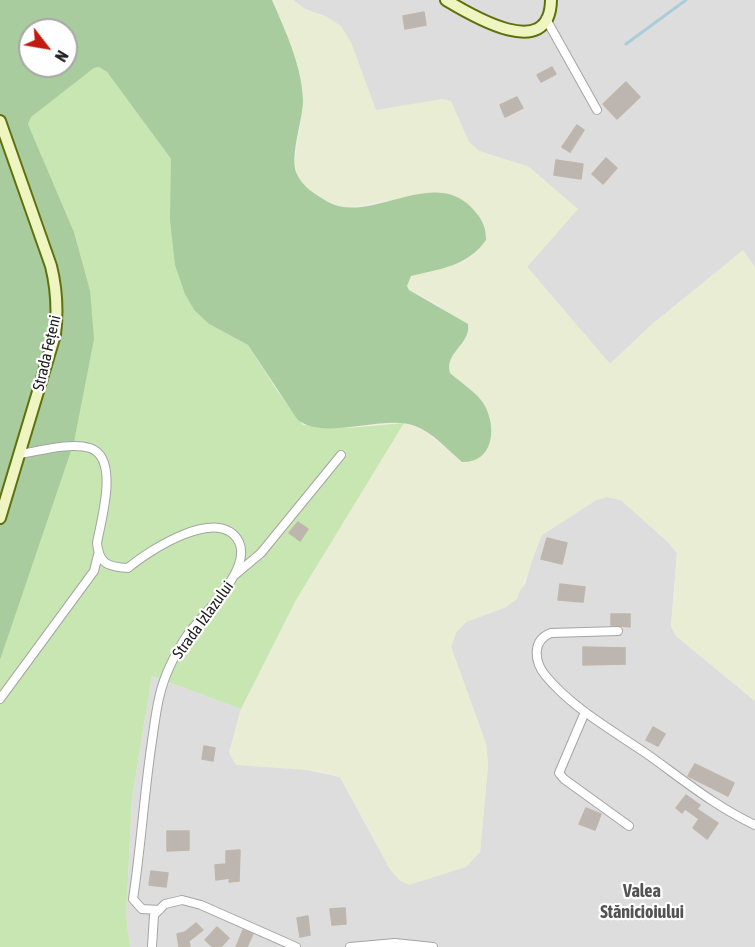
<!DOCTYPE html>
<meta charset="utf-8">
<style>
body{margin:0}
#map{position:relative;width:755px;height:947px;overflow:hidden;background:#f0ede7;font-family:"Asap Condensed",sans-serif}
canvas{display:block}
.north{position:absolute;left:18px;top:18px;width:60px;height:60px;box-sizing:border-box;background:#fff;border:2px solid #a6a6a6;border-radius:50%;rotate:121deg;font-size:16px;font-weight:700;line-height:24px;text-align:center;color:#202020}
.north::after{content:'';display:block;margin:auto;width:21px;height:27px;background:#c11c0f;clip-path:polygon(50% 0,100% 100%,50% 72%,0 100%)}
</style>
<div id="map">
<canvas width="755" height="947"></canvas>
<div class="north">N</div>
</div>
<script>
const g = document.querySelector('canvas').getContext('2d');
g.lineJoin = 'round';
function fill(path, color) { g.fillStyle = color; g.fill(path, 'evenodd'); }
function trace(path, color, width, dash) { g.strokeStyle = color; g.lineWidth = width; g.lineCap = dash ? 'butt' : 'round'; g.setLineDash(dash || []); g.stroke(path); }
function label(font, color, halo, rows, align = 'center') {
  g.font = font + ' "Asap Condensed",sans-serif'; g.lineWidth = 4.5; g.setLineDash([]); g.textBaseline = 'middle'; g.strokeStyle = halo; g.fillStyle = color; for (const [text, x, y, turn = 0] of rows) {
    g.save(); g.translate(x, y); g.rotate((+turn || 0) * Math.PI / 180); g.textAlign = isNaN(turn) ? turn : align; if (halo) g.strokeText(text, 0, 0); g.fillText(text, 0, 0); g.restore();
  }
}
fill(new Path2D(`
 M293,0H755V267L743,251L650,326L610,364L527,267L577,209L529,167L479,151L469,142L450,101L376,111L327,17L305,9Z
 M607,497L621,500L669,543L677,553L671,626L676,636L755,701V947H130L126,916L132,798L152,676L241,709L229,753L340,777L390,869L480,852L488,764L486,744L451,647L456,632L466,622L506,607L525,584L536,547L542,535L596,500Z`), '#dedddd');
fill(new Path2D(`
 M272,0H293L305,9L327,17L341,26L351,42L376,110L442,99L451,101L469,142L479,151L529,167L578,209L527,267L610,364L650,326L743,250L755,267V701L676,636L671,626L677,553L669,543L621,500L607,497L596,500L542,535L517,599L506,607L466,622L456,632L451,647L486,744L488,764L480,852L466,867L409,885L399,880L390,869L340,777L321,771L236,765L229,753L241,709L296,600L404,423L424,431L462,462L463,385L450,373L448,366L450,358L467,338L438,304L409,290L407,286L411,276L465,261L479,250L387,200L351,208L331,204L303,186L296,170L295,158L300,130L303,98L300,80L285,29Z`), '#e9edd4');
fill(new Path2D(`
 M99,67L107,72L171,159L172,190L195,311L209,324L248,345L278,392L303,425L348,428L404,423L296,600L241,709L152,676L132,798L126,916L130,947H0V660L42,529L90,290L74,232L28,124L30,117L94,68Z`), '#c7e6b1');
fill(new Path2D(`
 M0,0H272C285,30 302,66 303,100C303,120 290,154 296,172C302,187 315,194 328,202C370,225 433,166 472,208C481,218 486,225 486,240C468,266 440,269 411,276L407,286L409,290L468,324C471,345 444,352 450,373C461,383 478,393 485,406C497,429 493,463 462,462C448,450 432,432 415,426C385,414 323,442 297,419L248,345L209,324L195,311L185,294L175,265L170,220L171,159L107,72L99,67L94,68L31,117L28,124L74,232L90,290L94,339L74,442L0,660ZM30,30H66V66H30Z`), '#a9cc9f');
trace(new Path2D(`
 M626,44L686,0`), '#abccda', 3);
const building = new Path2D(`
 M424,12L426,25L405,29L403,16Z
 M552,67L556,74L541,82L537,75Z
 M626,82L640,97L617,119L603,104Z
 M517,97L523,108L505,117L500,105Z
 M577,125L584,130L570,152L562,147Z
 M606,158L617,168L603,184L592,174Z
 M556,160L583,164L581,179L554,175Z
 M298,522L308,529L300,541L289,533Z
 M547,538L567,543L562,564L541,559Z
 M560,584L585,587L583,602L558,600Z
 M611,614H630V627L611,625Z
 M583,647L625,648V664L583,665Z
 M653,727L665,734L658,746L646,740Z
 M204,746L215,748L213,761L202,759Z
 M695,764L734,783L728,796L688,776Z
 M686,795L700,805L697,809L718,823L707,839L693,828L699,819L685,809L682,813L676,808Z
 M586,808L601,814L595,830L579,824Z
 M167,831H189V850L167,851Z
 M240,850L239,881L229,882L230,878L216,880L215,865L226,864V851Z
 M151,871L168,873L166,887L149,885Z
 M345,908L346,924L332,925L330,909Z
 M308,916L310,935L300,937L297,918Z
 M196,923L203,930L189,941L190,947H179L177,934L185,932Z
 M217,927L229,938L221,947H213L205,940Z
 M243,930L253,934L247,947H236Z`);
fill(building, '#bdb6b0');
trace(building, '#c0b6aa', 1.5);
const street = new Path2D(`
 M546,19L597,110
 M20,454C40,451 70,442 90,448C120,458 101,520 97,543C99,564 108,567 128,568C148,551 220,504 239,542C252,570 203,614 188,634C181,644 175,655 170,666C158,691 156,714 152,741C144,794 141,847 133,899L142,909L159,910
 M236,574L261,553L341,455
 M618,631L551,633C532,640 534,661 545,675C572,708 612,730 647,754C682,779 716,807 755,825
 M0,699L94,571L98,555
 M585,712L559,773L564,779L629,826
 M152,947L154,915L165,904L182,900L201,905L296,947
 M350,947L395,943L433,947`);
const secondary = new Path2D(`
 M446,0C471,15 550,63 551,0
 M0,121L51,266C57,290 58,310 55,335L0,518`);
trace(street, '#a4a4a4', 10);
trace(secondary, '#5f710d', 14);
trace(street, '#fff', 8);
trace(secondary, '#eff5c0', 10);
label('16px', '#202020', '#fff', [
 ["Strada Fețeni",47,353,-77],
 ["Strada Izlazului",203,620,-54]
]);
label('bold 18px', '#535353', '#fff', [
 ["Valea",642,891],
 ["Stănicioiului",642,912]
]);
</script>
